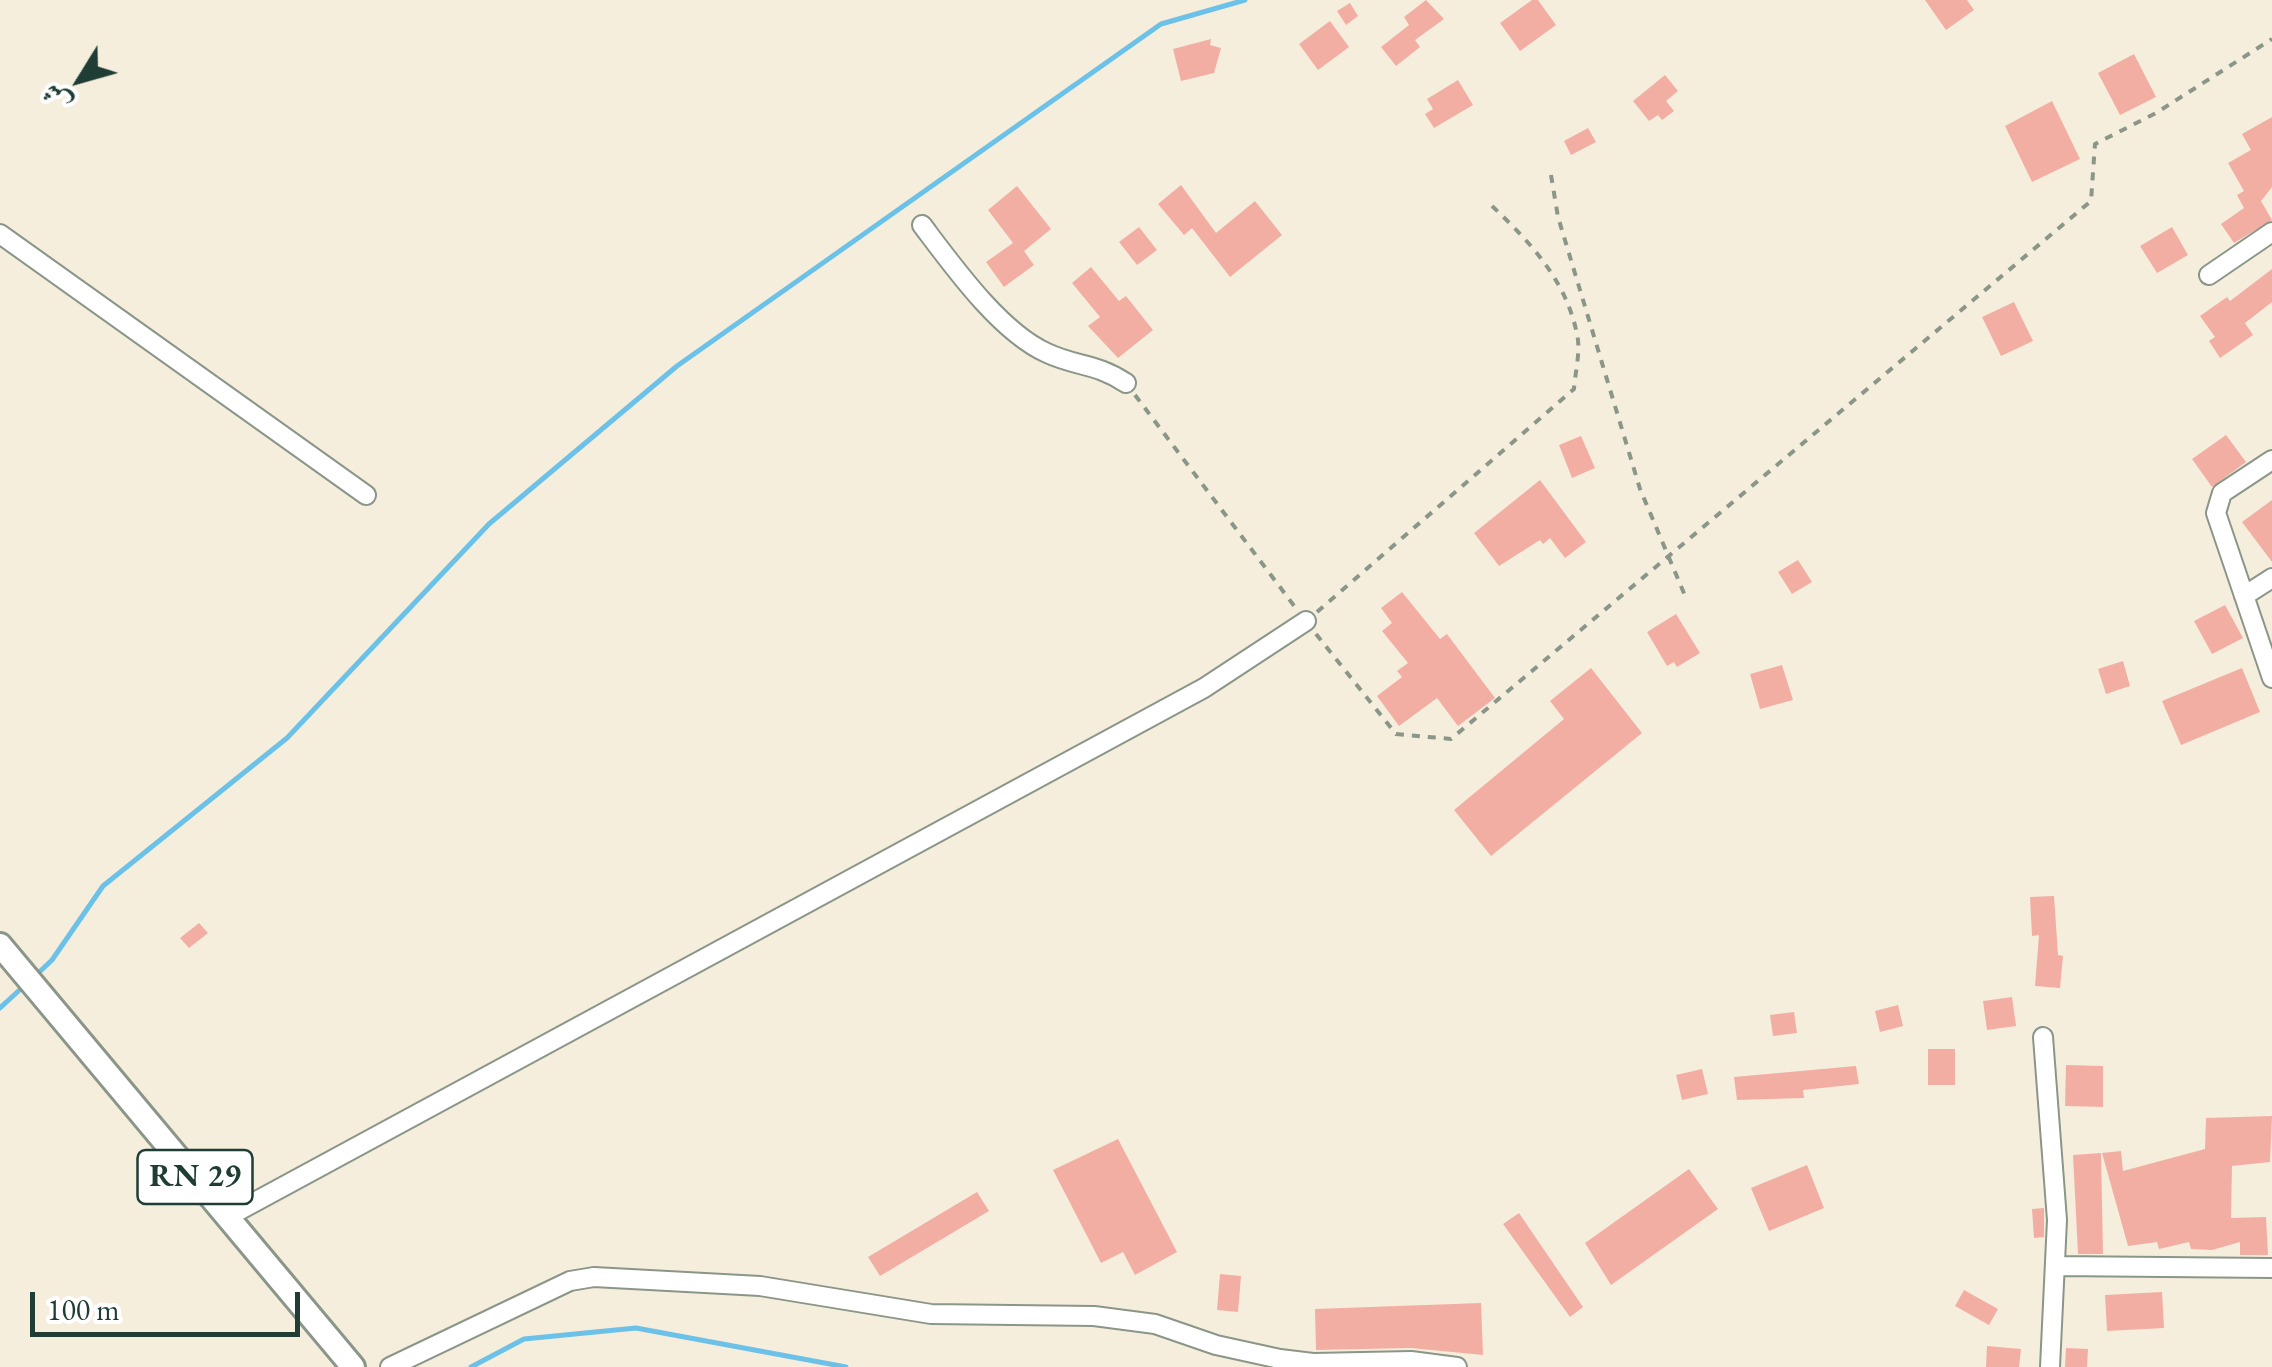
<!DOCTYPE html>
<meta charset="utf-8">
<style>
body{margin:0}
#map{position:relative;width:2272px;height:1367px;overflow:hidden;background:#f6eedc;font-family:"EB Garamond",Amiri,serif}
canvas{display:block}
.north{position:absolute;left:30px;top:30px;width:100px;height:100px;-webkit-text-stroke:8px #fff;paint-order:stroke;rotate:233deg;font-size:28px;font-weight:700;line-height:40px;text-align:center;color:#1f3d34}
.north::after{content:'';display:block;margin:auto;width:35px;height:45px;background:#1f3d34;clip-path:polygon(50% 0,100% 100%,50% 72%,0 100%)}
.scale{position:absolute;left:30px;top:1292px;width:270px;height:45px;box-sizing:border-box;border:5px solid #1f3d34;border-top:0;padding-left:12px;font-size:30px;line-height:35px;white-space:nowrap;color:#1f3d34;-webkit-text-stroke:8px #fff;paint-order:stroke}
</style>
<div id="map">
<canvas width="2272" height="1367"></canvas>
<div class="north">ش</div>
<div class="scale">100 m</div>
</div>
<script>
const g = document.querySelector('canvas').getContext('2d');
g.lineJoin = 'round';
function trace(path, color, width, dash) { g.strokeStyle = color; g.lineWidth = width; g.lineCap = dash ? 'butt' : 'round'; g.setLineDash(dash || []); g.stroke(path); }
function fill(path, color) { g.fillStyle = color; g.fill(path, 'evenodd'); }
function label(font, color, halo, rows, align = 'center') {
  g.font = font + ' "EB Garamond",serif'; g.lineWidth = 10; g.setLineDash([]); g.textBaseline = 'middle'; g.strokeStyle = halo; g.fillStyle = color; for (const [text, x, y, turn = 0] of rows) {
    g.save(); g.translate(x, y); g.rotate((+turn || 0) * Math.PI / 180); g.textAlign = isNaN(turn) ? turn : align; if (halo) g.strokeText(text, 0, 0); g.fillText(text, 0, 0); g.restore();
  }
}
trace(new Path2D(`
 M33,978L52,960L103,886L287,738L489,524L677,366L1161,24L1245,0
 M0,1008L25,985
 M471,1367L524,1339L636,1328L846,1367`), '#6bc1e8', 5);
fill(new Path2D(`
 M1426,0L1444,19L1415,40L1420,47L1396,66L1381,47L1409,25L1404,17Z
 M1532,0H1538L1556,25L1520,51L1500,23Z
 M1925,0H1967L1974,10L1946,30Z
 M1350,3L1358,16L1346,25L1337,11Z
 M1330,21L1349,47L1318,70L1299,44Z
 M1211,39L1210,45L1221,48L1214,73L1181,81L1173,49Z
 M2134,54L2156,97L2120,115L2098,73Z
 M1665,75L1678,91L1666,101L1674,111L1662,120L1658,115L1649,121L1633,101Z
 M1458,80L1473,105L1434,128L1425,114L1433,109L1427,99Z
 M2052,101L2080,159L2032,182L2005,126Z
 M2272,117V187L2261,201L2272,220L2234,243L2221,224L2244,208L2237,195L2244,191L2228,163L2251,150L2242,134Z
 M1588,128L1596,142L1571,155L1564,141Z
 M1181,185L1216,233L1255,201L1282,235L1230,277L1192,228L1184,235L1158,204Z
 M1017,186L1051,229L1024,251L1034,265L1004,287L986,262L1013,243L988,210Z
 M1139,227L1157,250L1137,265L1119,242Z
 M2172,227L2188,255L2157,273L2140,246Z
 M1091,267L1119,301L1126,296L1153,330L1118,358L1088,326L1100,317L1072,283Z
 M2272,269V302L2245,323L2253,335L2220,358L2209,341L2215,337L2200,316L2227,297L2230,301Z
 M2014,302L2033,341L2001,356L1982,317Z
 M2226,435L2246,462L2212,487L2192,459Z
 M1581,436L1595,468L1572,478L1559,445Z
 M1540,480L1586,542L1565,558L1550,538L1543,544L1540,540L1499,566L1474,533Z
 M2272,500V562L2242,522Z
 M1798,560L1812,582L1792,594L1778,572Z
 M1402,592L1440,639L1447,634L1495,698L1458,726L1437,698L1399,726L1377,696L1402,677L1397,671L1408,663L1382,631L1392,623L1381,608Z
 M2225,605L2243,638L2212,654L2194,621Z
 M1676,614L1700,653L1677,667L1674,662L1667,666L1647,632Z
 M2123,661L2130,686L2106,694L2098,669Z
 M1782,665L1793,700L1760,709L1750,674Z
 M1591,668L1642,733L1491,856L1454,810L1564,719L1550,701Z
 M2242,668L2260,712L2181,745L2162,701Z
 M2054,896L2058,955L2063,956L2060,988L2035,986L2039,935L2032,936L2030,897Z
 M199,923L208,933L189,948L180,938Z
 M2012,997L2016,1026L1987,1030L1983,1001Z
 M1898,1005L1903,1026L1880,1032L1875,1011Z
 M1794,1012L1797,1033L1773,1036L1770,1015Z
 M1928,1049H1955V1085H1928Z
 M2066,1065L2103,1066V1107L2065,1106Z
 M1856,1066L1859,1084L1803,1090L1804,1098L1737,1100L1734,1077Z
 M1702,1069L1708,1094L1682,1100L1676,1075Z
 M2272,1116L2270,1162L2232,1166L2231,1218L2266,1217L2268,1255H2240V1242L2212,1250L2191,1249L2189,1242L2159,1249L2157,1242L2128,1246L2102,1153L2121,1151L2123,1171L2205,1149L2206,1118Z
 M1118,1139L1177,1252L1135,1275L1123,1252L1101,1263L1053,1170Z
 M2101,1153L2103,1254H2078L2073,1155Z
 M1807,1165L1824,1208L1769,1231L1751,1188Z
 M1689,1169L1718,1209L1611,1285L1585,1243Z
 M977,1192L989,1211L880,1276L868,1257Z
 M2044,1208V1237L2034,1238L2032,1209Z
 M1519,1213L1583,1307L1570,1317L1503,1224Z
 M1220,1274L1241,1276L1238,1312L1217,1310Z
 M1964,1290L1998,1309L1989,1325L1955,1306Z
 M2162,1292L2164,1328L2107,1331L2105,1295Z
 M1481,1303L1483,1355L1411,1348L1316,1350L1315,1309Z
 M1987,1346L2021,1349L2019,1367H1986Z
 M2066,1348L2088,1349L2087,1367H2065Z`), '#f3aea4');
const minor = new Path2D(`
 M922,225C953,266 1000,332 1047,353C1077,367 1096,363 1126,383
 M0,234L366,495
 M2209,275L2272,232
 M2272,460L2222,493L2216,513L2272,678
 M2244,596L2272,578
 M2043,1037L2057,1220L2050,1367
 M227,1217L1204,688L1306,621
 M2056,1266L2272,1268
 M390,1367L570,1281L594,1277L760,1286L931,1314L1094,1316L1155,1324L1216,1345L1280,1359L1313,1363L1411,1361L1457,1367`);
const major = new Path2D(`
 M0,945L353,1367`);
trace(minor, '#8a9688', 22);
trace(major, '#8a9688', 28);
trace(new Path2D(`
 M1551,175L1558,217L1640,489L1686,598
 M1135,395L1295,607
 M1317,612L1574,389C1575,373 1581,351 1577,334C1566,280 1530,242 1492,206
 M1316,634L1396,734L1451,739L2091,201L2095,144L2156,113L2272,39`), '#8a9688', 4, [8, 8]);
trace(minor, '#fff', 18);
trace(major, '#fff', 22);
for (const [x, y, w] of [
 [195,1177,115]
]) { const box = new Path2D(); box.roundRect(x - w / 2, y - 27, w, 54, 8); g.fillStyle = '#fff'; g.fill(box); trace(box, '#1f3d34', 2.5); }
label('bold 32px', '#1f3d34', null, [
 ["RN 29",195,1177]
]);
</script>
